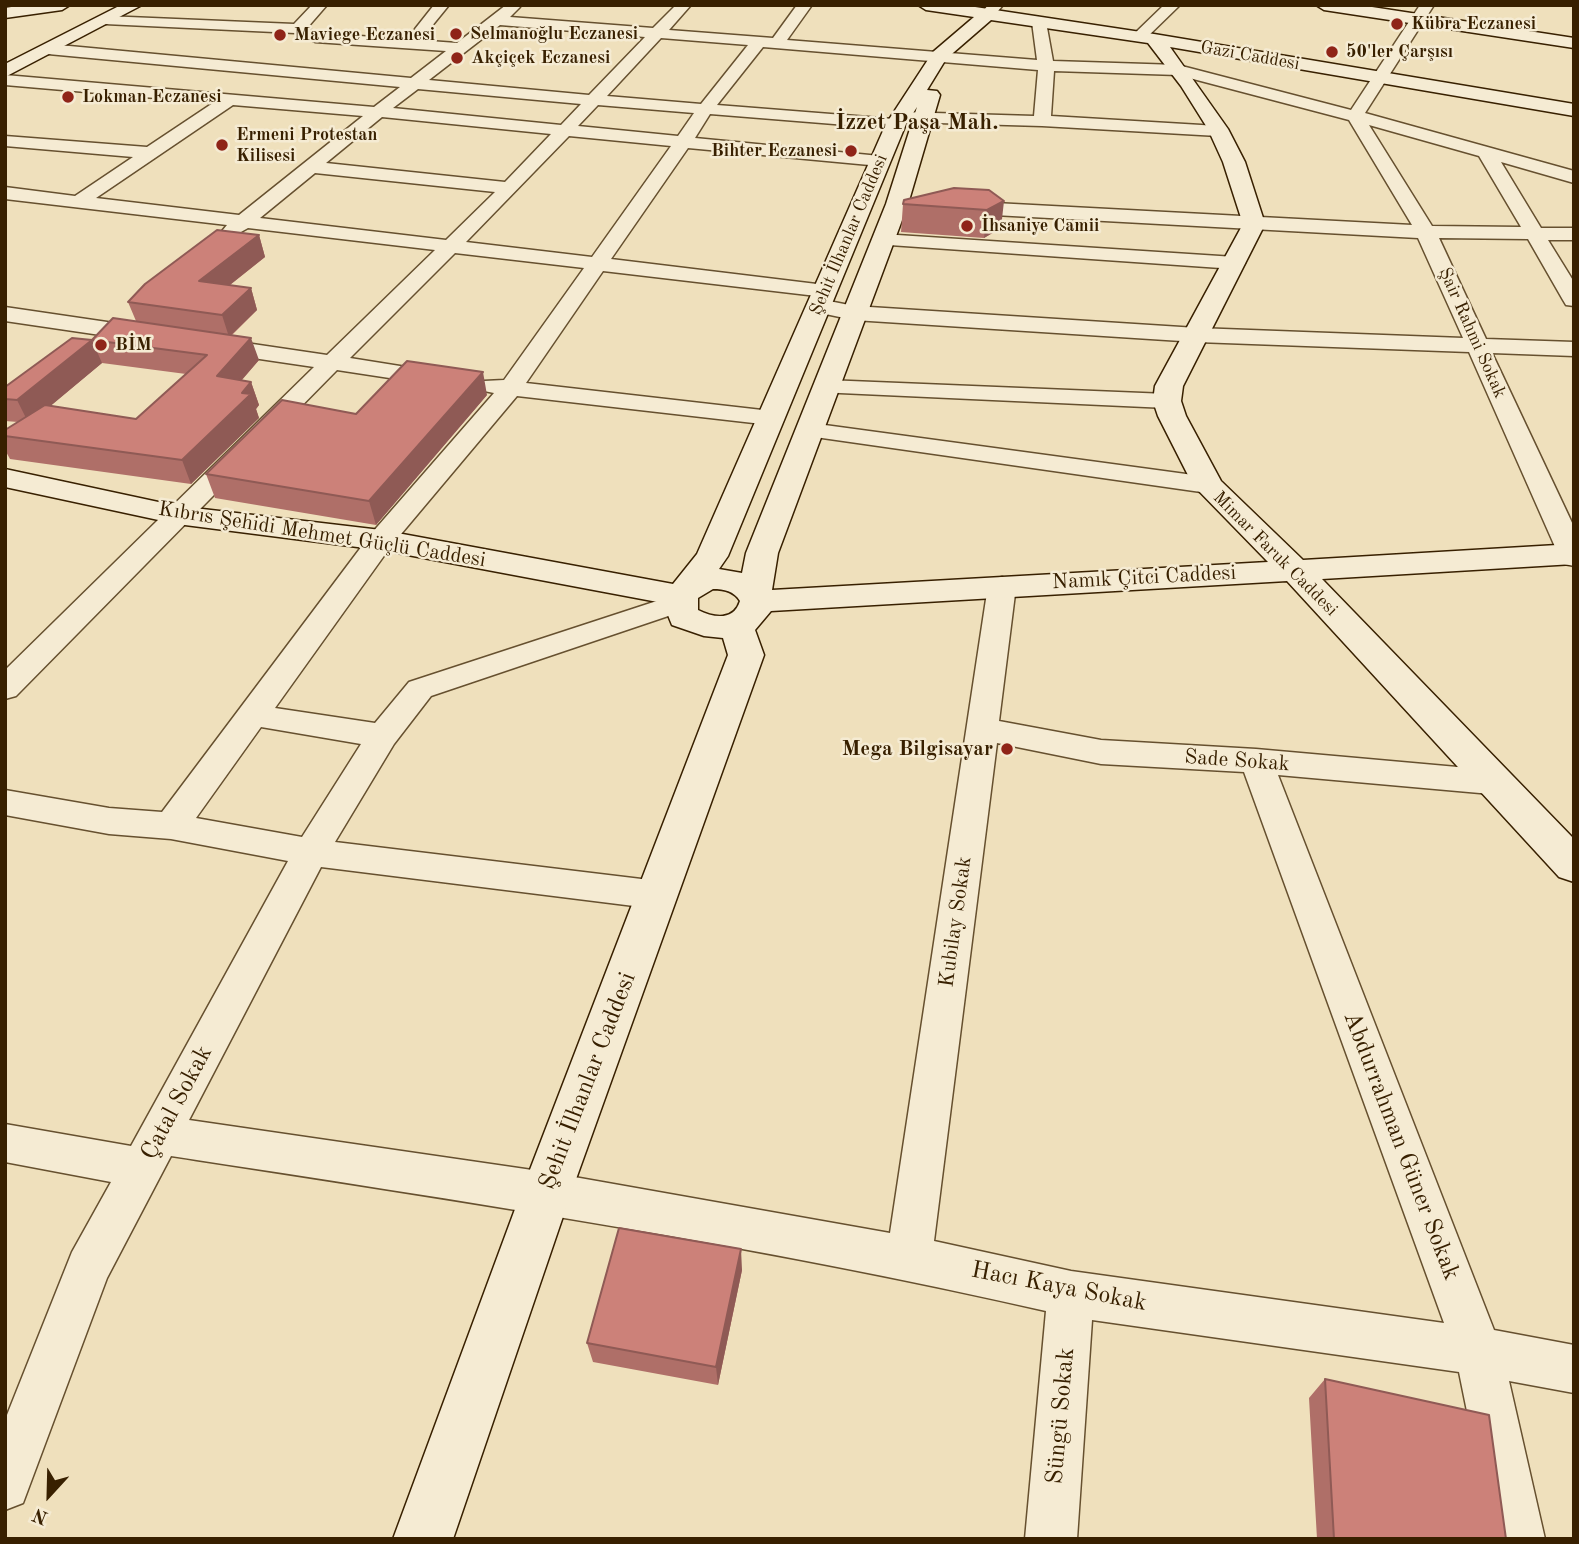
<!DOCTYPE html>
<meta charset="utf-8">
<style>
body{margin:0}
#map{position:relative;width:1579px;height:1544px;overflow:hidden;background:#efe0bc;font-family:"Old Standard TT",serif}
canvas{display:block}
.frame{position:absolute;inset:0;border:7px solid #382000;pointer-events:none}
.north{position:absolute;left:14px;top:1460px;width:70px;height:70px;-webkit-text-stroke:5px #f5ebd3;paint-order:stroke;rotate:202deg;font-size:19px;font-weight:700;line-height:28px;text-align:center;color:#382000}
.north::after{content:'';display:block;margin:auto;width:24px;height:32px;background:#382000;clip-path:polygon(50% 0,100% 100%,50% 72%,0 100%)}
</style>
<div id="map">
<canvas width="1579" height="1544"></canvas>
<div class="frame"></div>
<div class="north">N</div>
</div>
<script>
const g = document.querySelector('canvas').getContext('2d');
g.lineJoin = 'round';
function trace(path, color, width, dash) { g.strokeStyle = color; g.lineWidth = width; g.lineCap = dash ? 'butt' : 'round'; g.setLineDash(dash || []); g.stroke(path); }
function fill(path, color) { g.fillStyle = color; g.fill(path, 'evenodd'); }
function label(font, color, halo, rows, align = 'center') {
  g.font = font + ' "Old Standard TT",serif'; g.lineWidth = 5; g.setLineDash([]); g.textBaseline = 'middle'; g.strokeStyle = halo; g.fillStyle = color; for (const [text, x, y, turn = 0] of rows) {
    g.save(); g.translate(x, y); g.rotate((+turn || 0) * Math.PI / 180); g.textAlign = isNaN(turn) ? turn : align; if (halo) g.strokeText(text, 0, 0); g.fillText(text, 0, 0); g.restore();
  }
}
const street = new Path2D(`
 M312,5H327L307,28L318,33L457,43L506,5L520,7L510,17L653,28L676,5H691L669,30L773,38L797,5H812L787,40L1037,60L1032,22L1039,18L1046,22L1053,61L1178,65L1351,110L1420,5H1434L1365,113L1574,171V183L1501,162L1541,228H1574V240H1548L1574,282V306L1566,305L1563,300L1528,239L1439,238L1486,339L1574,342V356L1492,353L1574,527V566L1564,564L1560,558L1469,352L1197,342L854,320L811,311L808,306L811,301L819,299L854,306L1197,328L1463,338L1418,238L957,213L947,207L957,201L1412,225L1349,120L1178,75L1054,71L1051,116L1218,126L1227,131L1218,136L1042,126L903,122L902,128L896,129L710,114L695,138L880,156L889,161L880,166L688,148L611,259L825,285L833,286L836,291L833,296L825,297L603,271L526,383L771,411L780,413L783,418L780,423L771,425L517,396L391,546L275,708L375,723L409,682L669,597L679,594L689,597L694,603L689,609L431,696L394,744L335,842L658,881L671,885L676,895L671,905L658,909L321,867L189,1120L546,1172L890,1233L988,586L992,580L1002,577L1012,580L1016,586L999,721L1101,740L1256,749L1491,770L1503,773L1508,782L1503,791L1491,794L1278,775L1494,1330L1574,1345V1393L1509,1381L1545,1539H1493L1459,1372L1092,1320L1077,1539H1025L1046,1311C757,1245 464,1201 171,1156L107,1278L23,1503L5,1510V1420L72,1252L111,1182L5,1162V1124L131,1146L288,861L171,839L109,834L5,815V790L109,808L162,812L371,534L494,393L484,391L480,386L484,381L504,380L584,268L455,253L350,358L450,374L454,379L450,384L442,386L337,370L16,696L5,699V670L314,367L212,352L204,350L201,345L204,340L212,338L327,355L435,250L248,228L232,237L225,235L222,231L227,225L5,199V187L75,196L133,157L5,146V136L147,147L213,103L5,85V75L374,107L400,87L48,54L40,49L48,44L411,78L446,51L315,42L295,33L105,24L98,20L105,16L294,24ZM500,25L645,37L589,95L429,80ZM661,38L748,45L701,104L607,96ZM763,47L1038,70L1034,116L901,112L895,113L894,119L717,105ZM418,89L581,104L561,125L393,108ZM233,105L363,116L239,215L96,198ZM598,105L694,113L678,136L578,126ZM382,117L551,134L505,182L326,163ZM1369,125L1479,156L1521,227L1432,226ZM569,136L671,146L592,257L466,242ZM315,173L495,192L446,240L260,218ZM261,727L361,744L302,837L196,818ZM997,743L1101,764L1244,772L1444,1323L1071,1271L934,1241Z
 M434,5H449L427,32H417L415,29Z
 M988,5H1003L993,17L988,18L981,14Z
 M1164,5H1180L1144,40H1134L1131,37L1134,34Z
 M882,234L1235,257L1242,259L1245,263L1242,267L1235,269L875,244L872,240L875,236Z
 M5,307L148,328L156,330L159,335L156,340L148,342L5,321Z
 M826,380L1167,394L1176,396L1179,401L1176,406L1167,408L818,392L814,387L818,382Z
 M810,423L1208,477L1217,479L1221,485L1217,491L1208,493L801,435L798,430L801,425Z`);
const secondary = new Path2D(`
 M24,5H70L62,10L5,18V8Z
 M121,5H142L5,77V64Z
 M918,5H962L1154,34L1574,104V116L1170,47L1228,129L1245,162L1265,224L1183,386L1181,401L1186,416L1221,481L1303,560L1574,544V564L1322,579L1574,839V882L1559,877L1287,581L771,611L755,630L764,655L571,1193L453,1539H393L521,1193L728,655L723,638L704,636L672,625L663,603L381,550L177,524L5,487V469L177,506L381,530L673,584L697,554L886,124L933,52L974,17L926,10ZM991,20L1148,43L1181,86L1208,129L1223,162L1243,224L1155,386L1153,401L1158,416L1193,485L1268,562L772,590L778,553L908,204L940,95L937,91L927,90L946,59ZM917,107L886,204L746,553L742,573L719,569L728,556L906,124ZM713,589C724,589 734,591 740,601C734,621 714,618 698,610V598Z
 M1316,5H1359L1574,38V48L1324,10Z`);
trace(street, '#66502f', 3);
trace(secondary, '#382000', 3);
fill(street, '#f5ebd3');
fill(secondary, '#f5ebd3');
fill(new Path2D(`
 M989,190L1001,228L984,238L901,232L903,204Z
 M259,235L265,257L230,285L251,288L257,310L232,335L259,360L242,380L251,382L259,405L256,409L259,418L191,484L10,459L5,450V430L18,422L5,421V387L92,340L136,321L128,302ZM102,363L186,374L136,419L50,406Z
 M487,395L376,525L215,498L206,474L356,414Z
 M742,1270L718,1385L593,1362L587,1343Z
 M1325,1379L1506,1539H1317L1309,1398Z`), '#af6f68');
fill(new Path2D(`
 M1004,201L1001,228L984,238L987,210Z
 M259,235L265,257L207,303L199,281Z
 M251,288L257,310L229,337L222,315Z
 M251,338L259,360L225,399L217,376Z
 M92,340L102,363L29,424L17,400Z
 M483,372L487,395L376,525L369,501Z
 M251,382L259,405L256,409L259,418L191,484L182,460Z
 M741,1249L742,1270L718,1385L716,1367Z`), '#8f5a55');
const building = new Path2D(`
 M954,188L989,190L1004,201L987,210L903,204L904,200Z
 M217,230L259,235L199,281L251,288L222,315L128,302L145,284Z
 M113,318L251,338L217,376L251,382L242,393L251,394L182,460L5,436V430L45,405L136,419L207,355L92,340Z
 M72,338L92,340L17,400L5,399V387Z
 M407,361L483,372L369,501L206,474L282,400L356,414Z
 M619,1228L741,1249L716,1367L587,1343Z
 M1325,1379L1489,1415L1506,1539H1334Z`);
fill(building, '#cc8179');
trace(building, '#8f5a55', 2);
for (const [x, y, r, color] of [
 [1397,24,7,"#8f2418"],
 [456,34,7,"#8f2418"],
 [280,35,7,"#8f2418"],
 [1332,52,7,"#8f2418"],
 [457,58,7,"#8f2418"],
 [68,97,7,"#8f2418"],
 [222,145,7,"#8f2418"],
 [851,151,7,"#8f2418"],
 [967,226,7,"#8f2418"],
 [101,345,7,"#8f2418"],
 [1007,749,7,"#8f2418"]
]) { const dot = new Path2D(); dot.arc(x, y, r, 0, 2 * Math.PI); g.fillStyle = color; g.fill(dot); trace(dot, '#f5ebd3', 2.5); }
label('bold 18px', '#382000', '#f5ebd3', [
 ["Kübra Eczanesi",1411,24],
 ["Selmanoğlu Eczanesi",470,34],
 ["Maviege Eczanesi",294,35],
 ["50'ler Çarşısı",1346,52],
 ["Akçiçek Eczanesi",471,58],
 ["Lokman Eczanesi",82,97],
 ["Ermeni Protestan",236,135],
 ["Kilisesi",236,156],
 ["Bihter Eczanesi",837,151,"right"],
 ["İhsaniye Camii",981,226],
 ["BİM",115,345]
], 'left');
label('18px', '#382000', '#f5ebd3', [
 ["Gazi Caddesi",1250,56,10],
 ["Şehit İlhanlar Caddesi",849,235,-67],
 ["Şair Rahmi Sokak",1472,333,66],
 ["Mimar Faruk Caddesi",1275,554,45]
]);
label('21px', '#382000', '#f5ebd3', [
 ["Kıbrıs Şehidi Mehmet Güçlü Caddesi",322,535,9],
 ["Namık Çitci Caddesi",1144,578,-3],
 ["Sade Sokak",1237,761,4],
 ["Kubilay Sokak",956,922,-82]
]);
label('bold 21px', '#382000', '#f5ebd3', [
 ["Mega Bilgisayar",993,749]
], 'right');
label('bold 23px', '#382000', '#f5ebd3', [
 ["İzzet Paşa Mah.",917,123]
]);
label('24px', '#382000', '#f5ebd3', [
 ["Şehit İlhanlar Caddesi",588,1081,-69],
 ["Çatal Sokak",177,1103,-62],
 ["Abdurrahman Güner Sokak",1401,1146,69],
 ["Hacı Kaya Sokak",1059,1287,11],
 ["Süngü Sokak",1061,1416,-85]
]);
</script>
